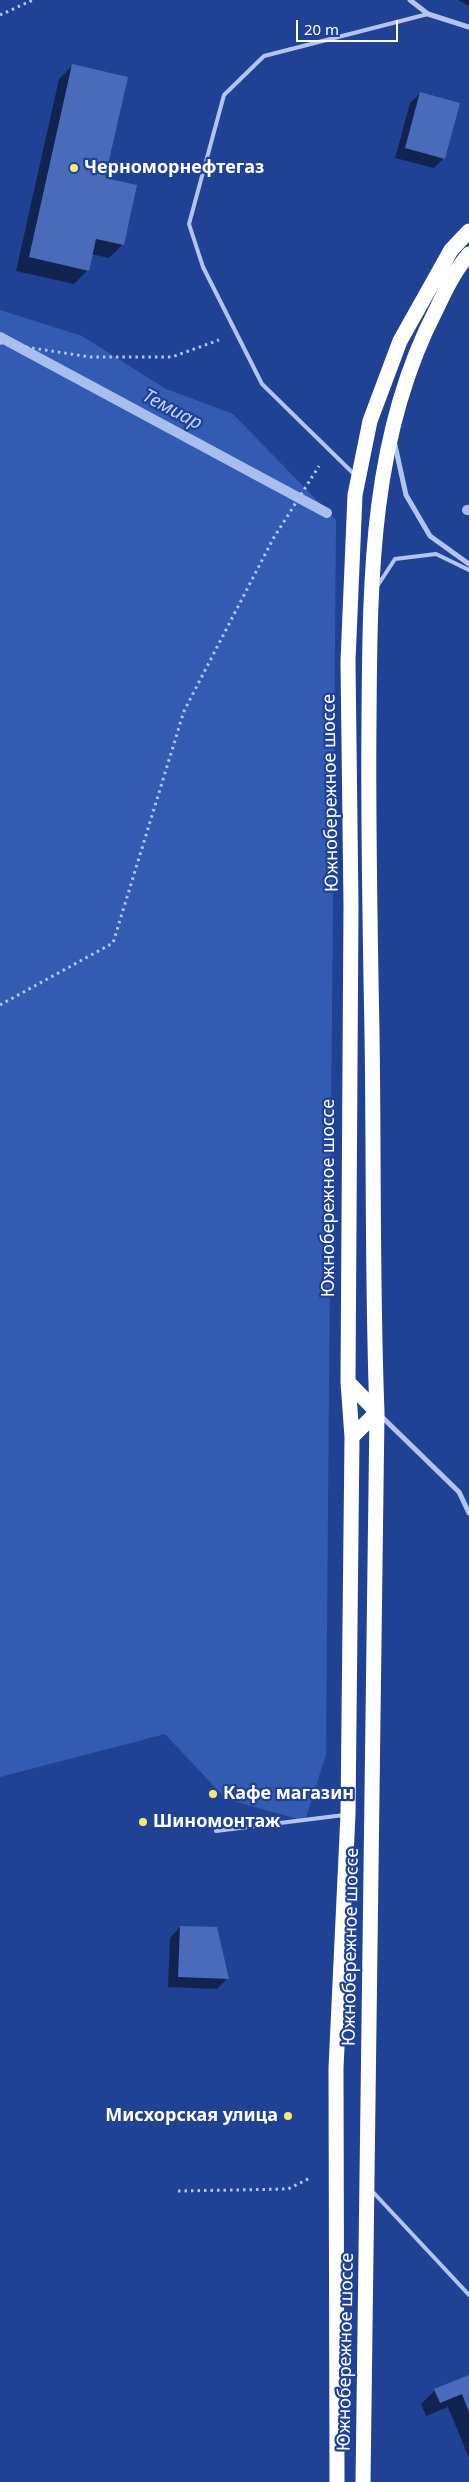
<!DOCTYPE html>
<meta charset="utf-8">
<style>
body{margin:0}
#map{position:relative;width:469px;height:2482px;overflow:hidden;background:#204294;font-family:"Noto Sans",sans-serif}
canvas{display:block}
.scale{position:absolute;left:296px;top:20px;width:102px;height:22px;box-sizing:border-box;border:2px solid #fff;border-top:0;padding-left:6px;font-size:15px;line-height:18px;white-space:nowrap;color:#fff;-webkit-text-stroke:4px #204294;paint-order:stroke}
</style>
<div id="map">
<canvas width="469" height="2482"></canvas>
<div class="scale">20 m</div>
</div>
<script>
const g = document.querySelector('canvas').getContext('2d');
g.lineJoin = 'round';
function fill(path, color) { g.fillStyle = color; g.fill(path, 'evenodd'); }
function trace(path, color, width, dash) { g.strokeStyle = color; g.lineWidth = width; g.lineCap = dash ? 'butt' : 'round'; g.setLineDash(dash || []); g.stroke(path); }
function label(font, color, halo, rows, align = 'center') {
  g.font = font + ' "Noto Sans",sans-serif'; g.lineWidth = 4.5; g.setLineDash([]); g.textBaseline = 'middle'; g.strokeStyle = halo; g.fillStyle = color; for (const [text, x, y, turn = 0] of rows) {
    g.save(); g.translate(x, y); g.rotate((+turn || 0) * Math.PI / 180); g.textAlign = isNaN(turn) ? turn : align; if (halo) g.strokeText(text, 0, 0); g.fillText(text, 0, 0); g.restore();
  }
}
fill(new Path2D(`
 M0,310L82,336L166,389L233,414L336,520L326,1754L305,1821L226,1799L165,1734L0,1777Z`), '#345bb2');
fill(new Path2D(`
 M458,0H469V6Z
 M72,66L123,244L109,258L91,254L88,270L74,284L16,271L59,79Z
 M420,93L444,158L434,168L395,158L410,103Z
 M180,1927L228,1978L217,1989L168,1987L170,1938Z
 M469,2376V2458L448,2407L426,2416L421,2404L435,2390Z`), '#0007');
trace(new Path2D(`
 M0,337L327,513
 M467,510H469`), '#a7beef', 10);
fill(new Path2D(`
 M72,64L128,77L105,178L137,185L124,245L96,239L89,271L29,257Z
 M420,92L460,103L445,159L405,148Z
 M180,1926L217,1927L229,1979L178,1977Z
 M469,2375V2412L462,2394L440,2403L434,2389Z`), '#496bba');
trace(new Path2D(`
 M0,15L33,0
 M0,343L90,357H172L219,340
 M0,1005L113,943L184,711L273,539L319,466
 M178,2191L288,2189L310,2178`), '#b3c5ee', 3, [2.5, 4]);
trace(new Path2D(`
 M356,476L262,384L203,267L189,224L224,95L264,56L428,14
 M378,585L395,559L436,554L469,570
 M216,1831L344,1815
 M372,2191L469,2295`), '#b3c5ee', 4);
trace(new Path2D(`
 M410,0L428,14L469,27
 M395,445L406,495L430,536L469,564
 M381,1416L459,1492L469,1513`), '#b3c5ee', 5);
trace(new Path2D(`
 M348,1382L377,1412
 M352,1437L348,1382L351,906L348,661L355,495L370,421L400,341L451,250L469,231
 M337,2482L336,2068L348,1814L352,1437L377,1412
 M363,2482L377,1412C372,1286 374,1159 372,1033C370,929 368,824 369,720C370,580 370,437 436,310C445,291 455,270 469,254`), '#fff', 15);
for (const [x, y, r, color] of [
 [74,168,5,"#fbe874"],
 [213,1794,5,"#fbe874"],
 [143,1822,5,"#fbe874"],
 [288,2116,5,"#fbe874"]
]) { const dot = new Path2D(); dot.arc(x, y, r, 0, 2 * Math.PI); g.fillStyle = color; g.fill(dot); trace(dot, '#204294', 2); }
label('bold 18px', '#fff', '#204294', [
 ["Черноморнефтегаз",84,168],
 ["Кафе магазин",223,1794],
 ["Шиномонтаж",153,1822],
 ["Мисхорская улица",278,2116,"right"]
], 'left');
label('18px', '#fff', '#204294', [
 ["Южнобережное шоссе",331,793,-91],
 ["Южнобережное шоссе",329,1198,-90],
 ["Южнобережное шоссе",351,1947,-89],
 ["Южнобережное шоссе",346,2352,-89]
]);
label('italic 19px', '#bfd0f5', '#204294', [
 ["Темиар",172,410,28]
]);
</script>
